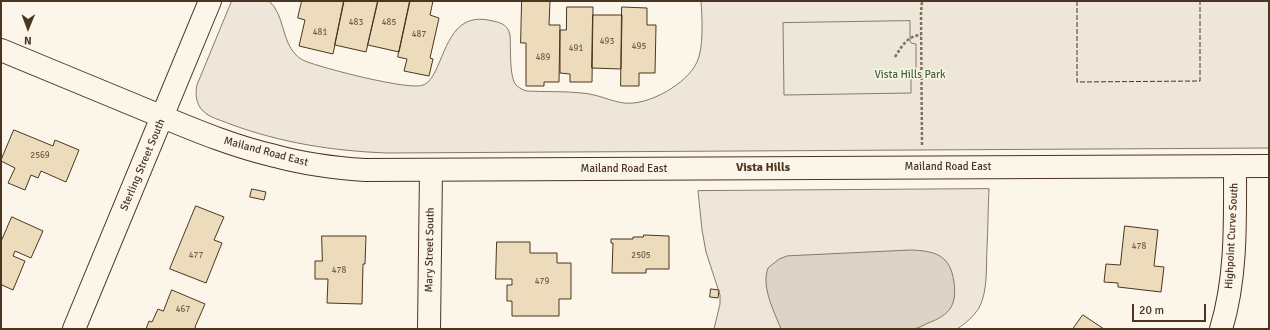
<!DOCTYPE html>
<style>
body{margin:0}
#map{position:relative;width:1270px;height:330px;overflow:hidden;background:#fbf6e9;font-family:Signika,sans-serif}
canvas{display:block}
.frame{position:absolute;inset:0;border:2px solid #4a3520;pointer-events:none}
.north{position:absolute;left:8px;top:8px;width:40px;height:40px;-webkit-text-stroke:3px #fbf6e9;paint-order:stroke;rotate:181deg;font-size:11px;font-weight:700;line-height:16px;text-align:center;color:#4a3520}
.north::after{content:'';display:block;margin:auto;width:14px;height:18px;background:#4a3520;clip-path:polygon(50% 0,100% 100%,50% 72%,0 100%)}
.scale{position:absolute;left:1132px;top:304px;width:74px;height:18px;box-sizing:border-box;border:2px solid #4a3520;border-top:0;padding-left:5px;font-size:12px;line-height:14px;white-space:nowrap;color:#4a3520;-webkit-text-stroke:3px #fbf6e9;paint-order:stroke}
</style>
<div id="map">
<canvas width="1270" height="330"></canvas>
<div class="frame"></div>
<div class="north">N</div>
<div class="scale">20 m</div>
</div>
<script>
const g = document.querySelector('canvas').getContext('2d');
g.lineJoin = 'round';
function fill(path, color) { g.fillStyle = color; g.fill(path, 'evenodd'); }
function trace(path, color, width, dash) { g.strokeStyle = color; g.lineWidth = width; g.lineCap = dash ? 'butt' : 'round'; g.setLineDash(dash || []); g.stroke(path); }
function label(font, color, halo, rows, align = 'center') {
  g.font = font + ' Signika,sans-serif'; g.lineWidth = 3; g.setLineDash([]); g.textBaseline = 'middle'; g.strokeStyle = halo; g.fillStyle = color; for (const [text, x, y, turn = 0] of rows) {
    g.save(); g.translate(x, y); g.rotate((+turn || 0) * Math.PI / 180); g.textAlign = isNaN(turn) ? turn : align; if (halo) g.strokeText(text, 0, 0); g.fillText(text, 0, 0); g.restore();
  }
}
const green = new Path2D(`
 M232,1H269C285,15 281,40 296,55C298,57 302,60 305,61C322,68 410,91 423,85C429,83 432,77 435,72C448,45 454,11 493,21C503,23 508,26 510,35C511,47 509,77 516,85C519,88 523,90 527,91C545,92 564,91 582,93C597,94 610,101 624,103C648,106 687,84 697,62C704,48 702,16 701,1H1269V148L387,153C334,151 281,143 230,124C221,120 210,118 203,111C196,104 195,94 197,85Z
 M989,189C988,209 988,228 987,248C986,267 988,291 979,308C973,317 966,323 957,329H714L720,304V295L706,252L702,230L698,191Z`);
fill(green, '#ede6d9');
trace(green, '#887966', 1);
const parking = new Path2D(`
 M910,21V41L911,43L916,44V71L912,72L911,75V93L784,95L783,23Z`);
fill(parking, '#ede7d9');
trace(parking, '#887966', 1);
const water = new Path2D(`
 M911,250C936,251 950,255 954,282C957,305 950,315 928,323C924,325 919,328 914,329C903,330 887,329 875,329C843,329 812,329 781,329C774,311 761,287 768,268L779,259L787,256Z`);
fill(water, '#dcd4c6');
trace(water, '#887966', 1);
const building = new Path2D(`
 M302,1H344L333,54L299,46L305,20L298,18Z
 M344,1H378L366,52L335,45Z
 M378,1H410L399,52L368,45Z
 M410,1H433L430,15L439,18L430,58L433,59L429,76L404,71L407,59L398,57Z
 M522,1H550L549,25H560L559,82H544V86H526V43H521Z
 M567,7H593L592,82H570V74L560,73V30H566Z
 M622,7L647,8V25H656L655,73H639V86H621Z
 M593,15H622L621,69L592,68Z
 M14,130L53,146L55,140L79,150L66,182L41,171L38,178L31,175L25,190L8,183L15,168L1,161Z
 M252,189L266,192L264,200L250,197Z
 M196,206L224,217L214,240L222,243L206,283L170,269Z
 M12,217L43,231L31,258L15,251L13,256L25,261L13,290L2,285L1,287V242Z
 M1125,226L1158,230L1154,266L1164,267L1161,292L1118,287V283L1104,282L1106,264L1120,265Z
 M644,235L669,236V269H646V273H612L613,243H611V239H633V237H643Z
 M322,236H366L365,264H363L362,304L327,303L328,279H315V261H322Z
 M497,242H530V253H557V263H571V299H559V316H512V301H507V285H512V279H496Z
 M711,289L719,290L718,298L710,297Z
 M172,290L205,304L195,327L196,329H146L149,321L152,322L158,309L163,311Z
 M1083,315L1104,329H1073Z`);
fill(building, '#ecdcbc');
trace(building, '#4a3520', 1);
const street = new Path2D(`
 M1,50L163,117
 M429,329L431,171
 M1221,329C1237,277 1235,220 1235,166`);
const secondary = new Path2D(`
 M163,117C199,132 236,147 275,156C304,164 335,168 365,170L1269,166
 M74,329L210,1`);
trace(street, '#4a3520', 24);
trace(secondary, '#4a3520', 24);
trace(new Path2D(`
 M895,57C902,46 907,36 921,35
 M922,145L921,13L922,1`), '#7f6f5c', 2.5, [3, 2]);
trace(street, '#fbf6e9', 22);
trace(secondary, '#fbf6e9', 22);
trace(new Path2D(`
 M1077,1V82L1200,81V1`), '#4a3520', 1, [5, 2]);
label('9px', '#725f47', null, [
 ["483",356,23],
 ["485",389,23],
 ["481",320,33],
 ["487",419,35],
 ["493",607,42],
 ["495",639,47],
 ["491",576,49],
 ["489",543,58],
 ["2569",40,156],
 ["478",1139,247],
 ["477",196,256],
 ["2505",641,256],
 ["478",339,271],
 ["479",542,282],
 ["467",183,310]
]);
label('11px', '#436837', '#fbf6e9', [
 ["Vista Hills Park",910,75]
]);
label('11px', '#4a3520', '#fbf6e9', [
 ["Mailand Road East",266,152,15],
 ["Sterling Street South",143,165,-67],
 ["Mailand Road East",948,167],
 ["Mailand Road East",624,169],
 ["Highpoint Curve South",1232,236,-87],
 ["Mary Street South",430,250,-89]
]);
label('bold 12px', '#4a3520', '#fbf6e9', [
 ["Vista Hills",763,168]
]);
</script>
